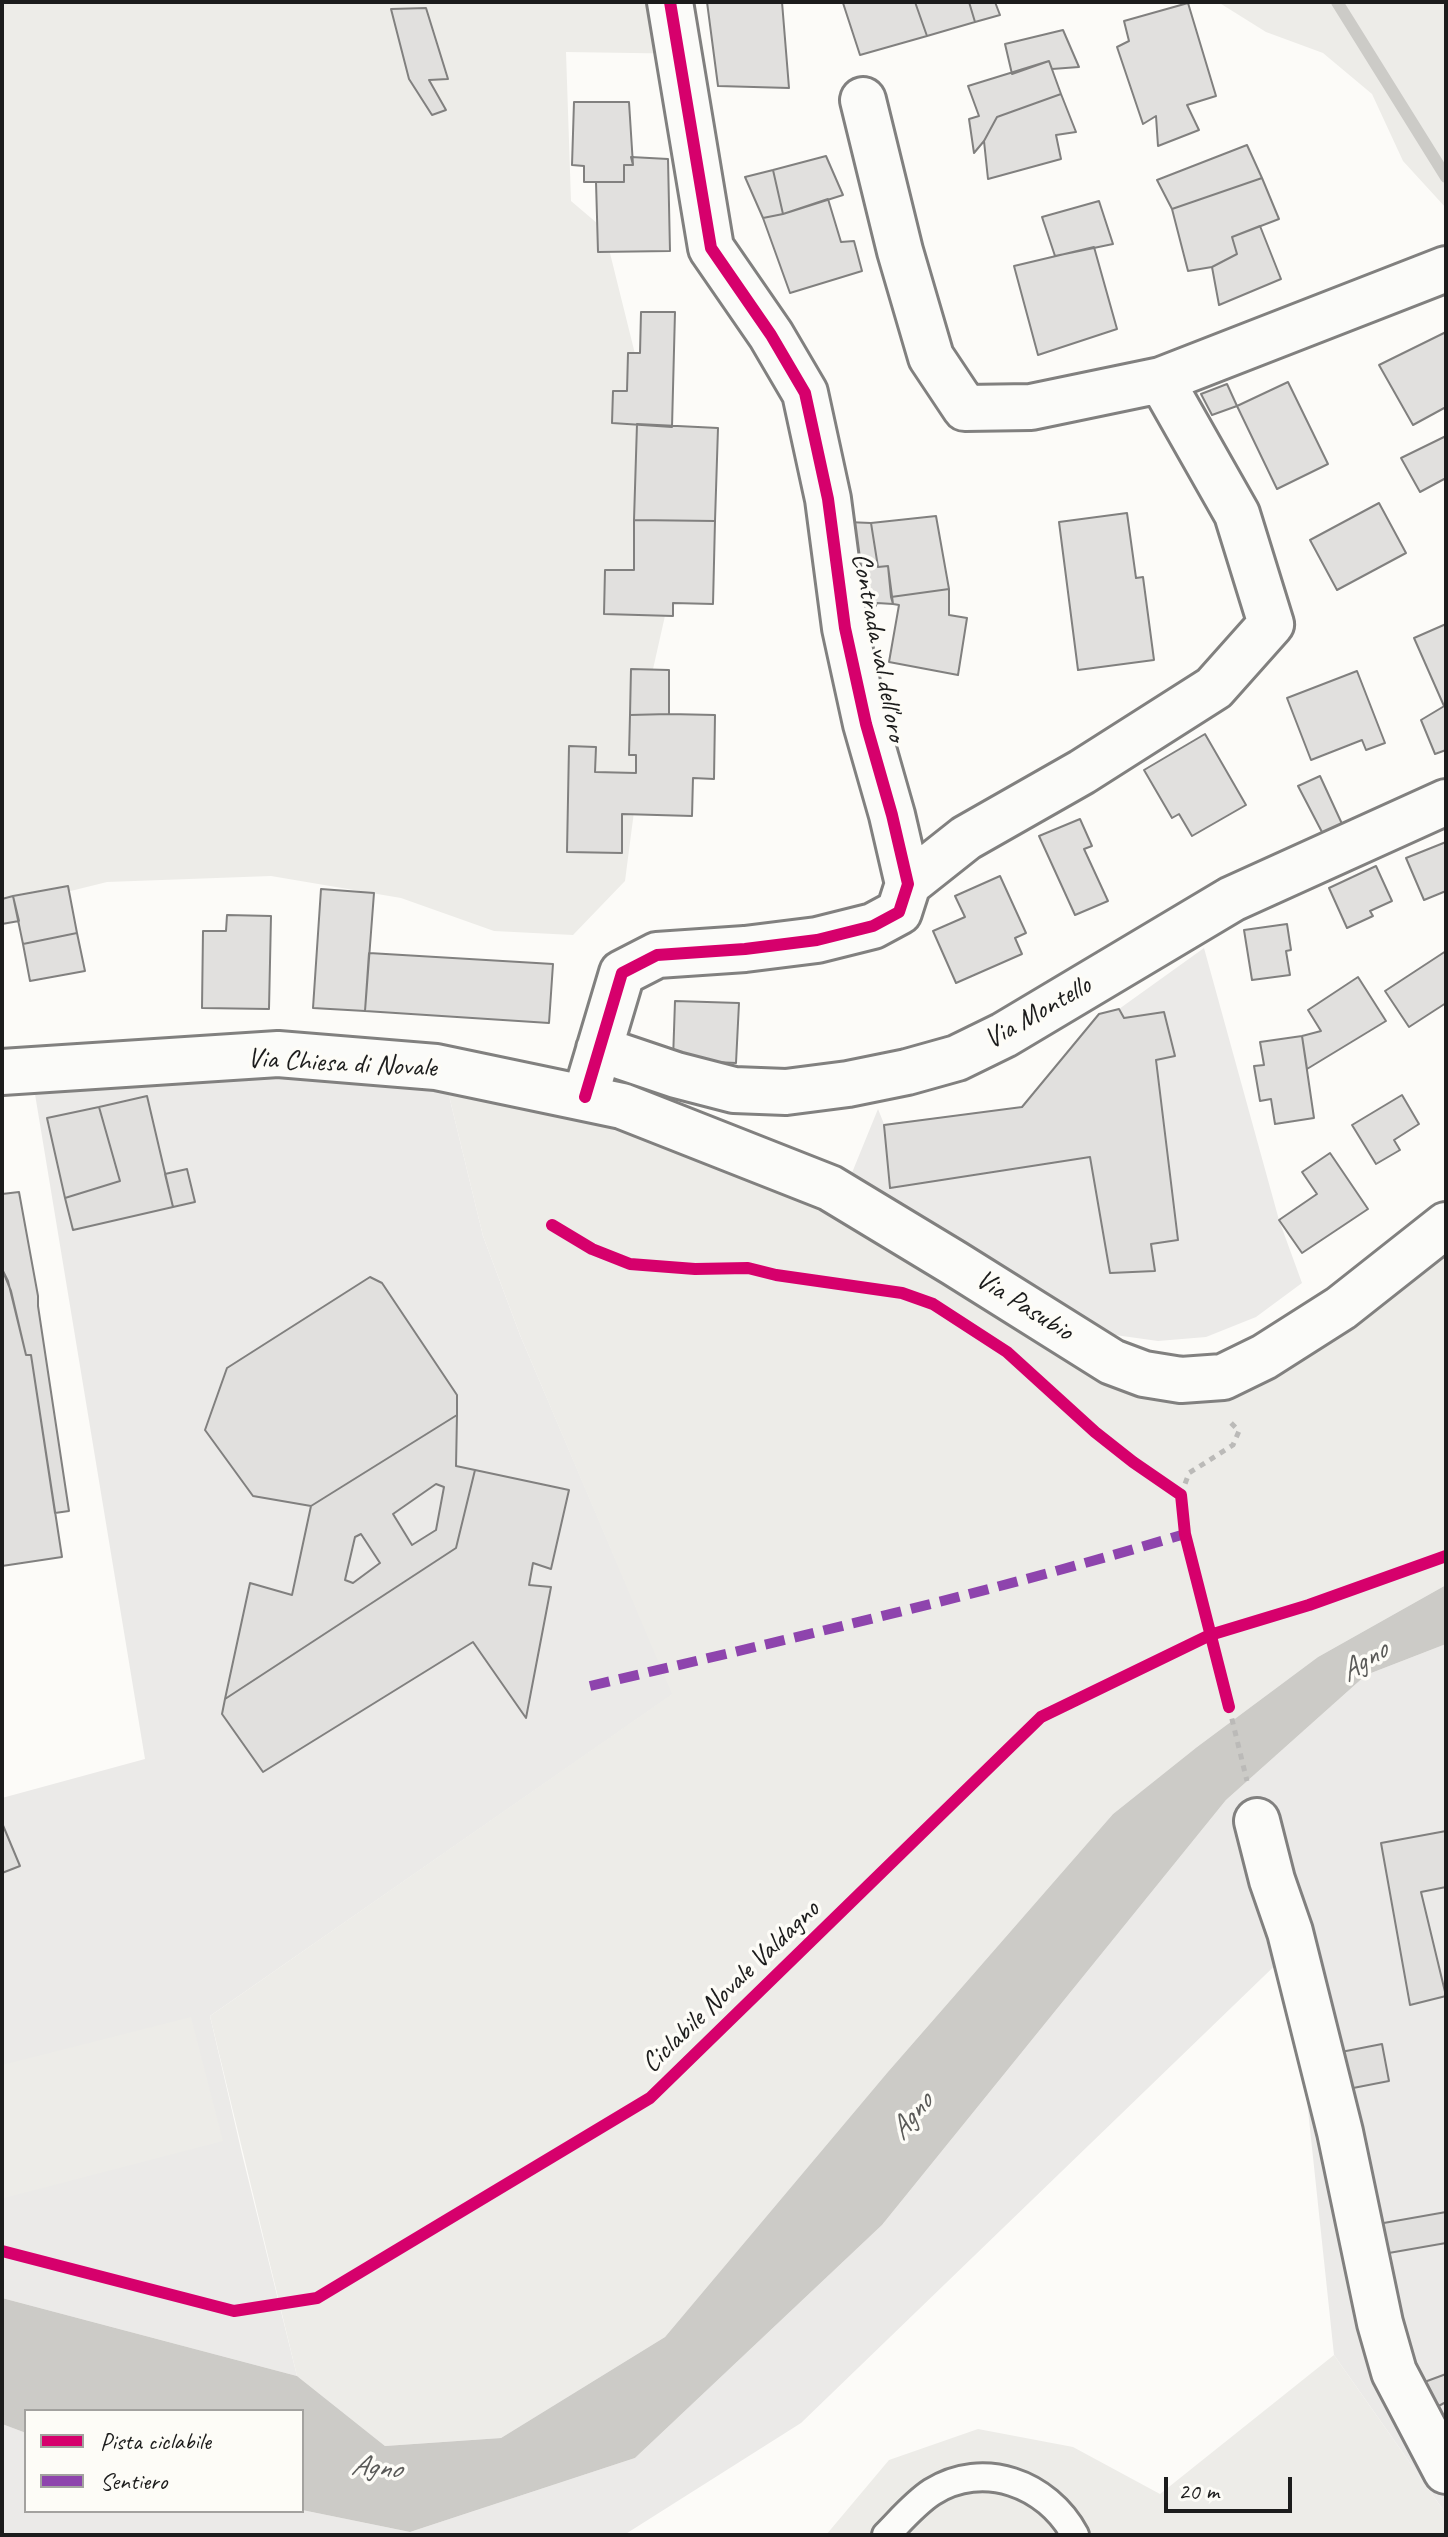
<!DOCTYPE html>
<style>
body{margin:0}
#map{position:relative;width:1448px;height:2537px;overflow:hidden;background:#fcfbf8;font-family:Caveat,sans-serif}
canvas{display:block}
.frame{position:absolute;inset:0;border:4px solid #1c1c1c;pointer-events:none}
.legend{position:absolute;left:24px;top:2409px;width:280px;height:104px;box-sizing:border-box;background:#fdfcf7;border:2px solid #a3a29f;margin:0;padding:10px 14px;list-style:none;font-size:24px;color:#1c1c1c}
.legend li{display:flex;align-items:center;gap:16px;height:40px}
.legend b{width:40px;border:2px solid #a3a29f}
.scale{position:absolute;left:1164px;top:2477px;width:128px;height:36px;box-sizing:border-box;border:4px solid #1c1c1c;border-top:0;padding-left:10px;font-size:24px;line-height:28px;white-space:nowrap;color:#1c1c1c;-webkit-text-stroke:6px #fdfcf7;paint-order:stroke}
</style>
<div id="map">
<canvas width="1448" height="2537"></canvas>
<div class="frame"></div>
<ul class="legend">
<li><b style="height:10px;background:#d6006c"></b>Pista ciclabile</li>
<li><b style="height:10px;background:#8e44ad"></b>Sentiero</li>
</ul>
<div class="scale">20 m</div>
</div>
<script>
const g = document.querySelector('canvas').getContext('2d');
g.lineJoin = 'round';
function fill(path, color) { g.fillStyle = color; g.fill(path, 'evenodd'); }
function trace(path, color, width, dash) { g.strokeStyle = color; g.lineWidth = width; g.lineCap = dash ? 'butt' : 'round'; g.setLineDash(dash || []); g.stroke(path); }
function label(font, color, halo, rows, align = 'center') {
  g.font = font + ' Caveat,sans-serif'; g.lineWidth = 7; g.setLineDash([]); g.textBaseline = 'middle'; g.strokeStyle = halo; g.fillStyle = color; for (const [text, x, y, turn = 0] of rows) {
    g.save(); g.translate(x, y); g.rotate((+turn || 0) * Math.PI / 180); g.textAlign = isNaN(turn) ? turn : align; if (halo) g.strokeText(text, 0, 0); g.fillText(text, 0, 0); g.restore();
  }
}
fill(new Path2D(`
 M1204,948L1279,1220L1302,1283L1256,1317L1206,1337L1158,1341L1115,1335L1072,1321L847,1185L878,1109L884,1124L1021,1107L1099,1014L1119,1009Z
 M31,1070L444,1075L483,1236L520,1335L673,1694L210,2016L242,2154L297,2376L2,2298V1798L145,1759Z
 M1446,1644V2514L1334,2355L1291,1950L801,2423L624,2535H2V2424L26,2433V2511L302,2510L410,2532L635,2458L882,2225L1226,1800L1366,1675Z`), '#ebeae8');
fill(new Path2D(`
 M2,2H692L699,54L566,52L571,201L604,229L637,362L669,598L642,718L639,773L625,881L573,935L494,931L401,898L271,876L107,882L2,908Z
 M1218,2H1446V208L1403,161L1372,94L1323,53L1266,32Z
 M444,1075L792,1179L1182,1376L1313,1329L1446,1220V1585L1318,1657L1197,1747L1113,1814L887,2073L665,2337L501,2438L385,2446L297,2376L210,2016L672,1694L520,1335L483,1236Z
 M191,2017L223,2141L4,2198L2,2190V2065Z
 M1334,2355L1446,2514V2535H826L889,2460L978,2429L1073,2447L1160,2494Z`), '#edece8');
fill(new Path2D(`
 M1446,1585V1644L1366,1675L1226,1800L882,2225L635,2458L410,2532L302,2510V2411H26V2433L2,2424V2298L297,2376L385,2446L501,2438L665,2337L887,2073L1113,1814L1197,1747L1318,1657Z`), '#cccbc7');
trace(new Path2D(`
 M1337,2L1446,177`), '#cccbc7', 12);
const building = new Path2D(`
 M707,2H782L789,88L718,86Z
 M847,2H915L927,36L860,55L843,3Z
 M915,2H969L975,22L927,36Z
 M969,2H995L1000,15L975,22Z
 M1188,3L1216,96L1187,105L1199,130L1158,146L1156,116L1143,124L1117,47L1129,41L1124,21Z
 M426,8L448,79L429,80L446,110L432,115L409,79L391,9Z
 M1063,30L1079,67L1052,69L1049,61L1012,74L1005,44Z
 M1049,61L1061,94L997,117L984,141L974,153L969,119L979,116L968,86Z
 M1061,94L1076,132L1056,135L1061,159L988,179L984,141L997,117Z
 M574,102H629L633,165H624V182H584V166L572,165Z
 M1247,145L1262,178L1172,209L1157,180Z
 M826,156L843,195L783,214L773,170Z
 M631,157L668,159L670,251L598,252L596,182H624V165H633Z
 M773,170L783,214L763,218L745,177Z
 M1262,178L1279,219L1232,237L1237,254L1212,267L1188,271L1172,209Z
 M828,199L841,242L854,241L862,271L790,293L763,218L783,214Z
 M1099,201L1113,244L1055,256L1042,217Z
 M1260,226L1281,279L1219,305L1212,267L1237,254L1232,237Z
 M1094,247L1117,329L1038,355L1014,266Z
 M641,312H675L672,427L612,423L613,391H627L628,353H640Z
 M1446,332V407L1413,425L1379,365Z
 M1288,382L1328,464L1277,489L1237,406Z
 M1227,384L1237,406L1212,415L1201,394Z
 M637,424L718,428L715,521L634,520Z
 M1446,436V478L1420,492L1401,458Z
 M1379,503L1406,553L1337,590L1310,540Z
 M1127,513L1136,578L1143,577L1154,660L1078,670L1059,522Z
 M936,516L949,589L891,597L888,566L878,567L871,523Z
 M634,520L715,521L713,604L673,603V616L604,614L605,570H634Z
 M847,522L871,523L878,567L888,566L893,604L877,603L857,643Z
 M949,589V615L967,618L958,675L889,662L899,605L893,604L891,597Z
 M1446,624V705L1444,706L1414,638Z
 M631,669L669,670V714L630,715Z
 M1357,671L1385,743L1366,750L1362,740L1311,760L1287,698Z
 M1446,705V750L1435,754L1421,720Z
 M669,714L715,715L714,779L693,778L692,816L622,814V853L567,852L569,746L596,747L595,772L636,773V755H629L630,715Z
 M1205,734L1246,805L1192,836L1179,814L1172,818L1144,770Z
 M1320,776L1343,826L1323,834L1298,786Z
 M1080,819L1092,846L1084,849L1108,901L1075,915L1039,836Z
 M1446,842V891L1424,900L1406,858Z
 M1376,866L1392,901L1370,911L1373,916L1347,928L1329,888Z
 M1000,876L1026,933L1015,938L1022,954L956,983L933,931L965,917L955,896Z
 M68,886L77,933L23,944L13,896Z
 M321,889L374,893L365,1011L313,1008Z
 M13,896L19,921L2,924V899Z
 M227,915L271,916L269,1009L202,1008L203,931H226Z
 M1287,924L1291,950L1286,951L1290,975L1252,980L1244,930Z
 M77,933L85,971L30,981L23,944Z
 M1446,951V1003L1409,1027L1385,991Z
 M369,953L553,964L549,1023L365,1011Z
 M1358,977L1386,1021L1307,1069L1302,1036L1321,1031L1308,1010Z
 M675,1001L739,1003L736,1063L673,1060Z
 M1119,1009L1124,1018L1164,1012L1175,1056L1156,1060L1178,1240L1151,1244L1155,1271L1110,1273L1090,1157L890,1188L884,1125L1022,1107L1099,1014Z
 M1302,1036L1314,1118L1275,1124L1271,1099L1260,1101L1254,1066L1264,1065L1260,1042Z
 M1402,1095L1419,1124L1394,1140L1400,1150L1376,1164L1352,1125Z
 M147,1096L173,1207L73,1230L65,1198L120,1181L99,1107Z
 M99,1107L120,1181L65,1198L47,1118Z
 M1330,1153L1368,1209L1302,1253L1279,1220L1317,1194L1302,1172Z
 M187,1169L195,1202L173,1207L165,1174Z
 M19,1192L38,1296V1306L69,1511L55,1513L31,1355H26L8,1281L2,1269V1194Z
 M2,1269L11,1291L26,1355H31L62,1557L2,1566Z
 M370,1277L382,1283L457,1395V1415L311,1506L253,1496L205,1430L227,1368Z
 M457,1415L456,1466L475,1470L456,1548L225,1699L250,1583L292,1595L311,1506ZM436,1484L444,1487L436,1530L412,1545L393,1514ZM361,1534L380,1563L353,1583L345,1580L355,1537Z
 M475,1470L569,1490L551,1569L533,1563L529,1585L551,1587L526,1718L473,1642L263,1772L222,1714L225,1699L456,1548Z
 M2,1823L20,1866L2,1873Z
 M1446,1831V1887L1421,1892L1446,1996L1410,2005L1381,1843Z
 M1382,2044L1389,2081L1348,2089L1341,2052Z
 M1446,2212V2243L1383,2254L1378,2224Z
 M1446,2374V2402L1433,2409L1411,2387Z`);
fill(building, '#e1e0de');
trace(building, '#81807f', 2);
const service = new Path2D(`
 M886,2535C900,2521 915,2503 932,2492C983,2460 1047,2483 1075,2535`);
const minor = new Path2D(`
 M863,100L900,251L931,357L965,408L1031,407L1161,380L1446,269
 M908,884L966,838L1082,772L1214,688L1271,624L1237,514L1161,380
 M599,1049L676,1075L734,1090L786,1092L848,1084L907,1072L957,1058L1004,1035L1232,899L1446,802
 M585,1097L622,973L657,955L745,949L817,940L873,926L899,912L908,884L892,815L866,724L845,628L828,499L805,393L771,335L711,248L670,2
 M1257,1821L1272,1880L1290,1932L1340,2132L1380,2323L1394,2372L1446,2471`);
const secondary = new Path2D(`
 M2,1072L278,1054L436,1067L622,1106L830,1188L954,1263L1112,1362L1144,1374L1181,1380L1223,1377L1264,1357L1341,1308L1446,1225`);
trace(service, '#81807f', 32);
trace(minor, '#81807f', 50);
trace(secondary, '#81807f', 50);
trace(new Path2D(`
 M1181,1495L1189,1473L1233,1445L1239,1431L1230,1422H1226
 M1229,1707L1247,1781`), '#bbbab8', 5, [6, 6]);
trace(service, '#fbfbf9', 26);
trace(minor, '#fbfbf9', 44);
trace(secondary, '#fbfbf9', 44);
trace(new Path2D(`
 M590,1686C789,1639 989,1593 1185,1534`), '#8e44ad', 10, [20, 10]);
trace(new Path2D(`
 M585,1097L622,973L657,955L745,949L817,940L873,926L899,912L908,884L892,815L866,724L845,628L828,499L805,393L771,335L711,248L670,2
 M552,1225L592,1249L630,1264L695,1269L748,1268L776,1275L902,1293L933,1304L1007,1352L1095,1432L1133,1462L1181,1495L1185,1534L1229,1707
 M2,2251L234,2311L317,2298L650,2098L1041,1717L1210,1635L1309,1605L1446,1556`), '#d6006c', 12);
label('28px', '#1c1c1c', '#fdfcf7', [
 ["Contrada val dell'oro",878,647,79],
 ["Via Montello",1038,1013,-30],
 ["Via Chiesa di Novale",342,1064,3],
 ["Via Pasubio",1024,1306,32],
 ["Ciclabile Novale Valdagno",731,1987,-44]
]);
label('italic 30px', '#5a5a58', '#fdfcf7', [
 ["Agno",1364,1662,-33],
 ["Agno",912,2117,-51],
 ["Agno",376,2468,5]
]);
</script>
